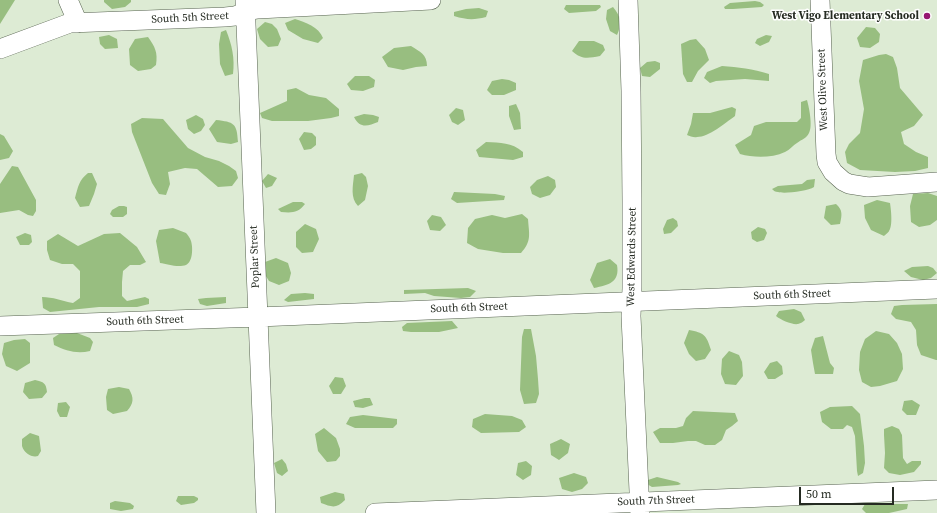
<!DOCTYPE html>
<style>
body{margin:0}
#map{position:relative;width:937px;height:513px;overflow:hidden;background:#ddebd4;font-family:"Source Serif 4",serif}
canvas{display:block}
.scale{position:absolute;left:799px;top:487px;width:95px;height:18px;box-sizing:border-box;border:2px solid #252b22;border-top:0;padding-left:5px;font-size:12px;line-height:14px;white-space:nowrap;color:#252b22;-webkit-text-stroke:3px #fff;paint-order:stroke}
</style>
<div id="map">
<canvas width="937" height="513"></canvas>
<div class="scale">50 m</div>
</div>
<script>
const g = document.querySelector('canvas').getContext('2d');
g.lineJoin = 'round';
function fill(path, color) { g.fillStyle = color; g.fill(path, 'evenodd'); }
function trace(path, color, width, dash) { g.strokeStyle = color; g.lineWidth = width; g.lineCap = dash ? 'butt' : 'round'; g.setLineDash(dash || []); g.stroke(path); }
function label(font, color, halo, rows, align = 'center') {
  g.font = font + ' "Source Serif 4",serif'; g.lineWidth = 3; g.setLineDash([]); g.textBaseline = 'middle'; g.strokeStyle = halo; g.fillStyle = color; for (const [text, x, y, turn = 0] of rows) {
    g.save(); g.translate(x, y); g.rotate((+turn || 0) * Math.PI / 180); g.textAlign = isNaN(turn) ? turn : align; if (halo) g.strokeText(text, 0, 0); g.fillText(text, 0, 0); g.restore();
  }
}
fill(new Path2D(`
 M0,0H15L0,24Z
 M104,0H131V2L125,7L112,9L104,2Z
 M755,1L760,2L764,5L762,7L733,9H725L724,7L730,3Z
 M566,5H600L601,7L596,11L569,13L564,9Z
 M613,7C621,16 622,25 617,35L610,31L606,19L607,10Z
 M479,8L488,11L486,17C474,20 467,20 454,16V12L466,9Z
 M295,19C305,22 319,27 323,38L318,43L303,39L288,30L285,23Z
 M265,22L272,24L277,29L281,39L278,46L268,47L260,39L257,29Z
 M866,27L875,28L880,34L879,42L870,48L860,47L857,38Z
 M226,30C232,45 235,58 233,74L225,76L220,64L219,44L221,32Z
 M109,35L117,39L118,48L105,49L100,44L99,37Z
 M766,35L772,36L769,42L760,46L755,43L757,39Z
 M148,37C155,47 158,52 156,65L151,69L138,71L130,65L129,49L135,39Z
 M696,39L705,49L709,60L698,71L692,82H687L683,74L681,44L690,40Z
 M579,41H594L603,45L605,50L600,56C588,58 582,60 572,51Z
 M411,46C420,52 427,54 427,66L416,67L403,70L388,67L382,57L394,48Z
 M886,54L893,57L897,68L900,88L923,115L914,126L901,132L904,144L916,152L928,157V168L915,171L895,172L860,170L847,163L845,152L849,144L860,133L864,109L859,81L863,60L879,55Z
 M655,61L660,63V69L650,77L642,76L640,68L647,62Z
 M722,66C738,67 753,69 769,74V81L745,79L716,81L710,83L704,78L707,72Z
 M355,76H369L375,80L374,87L363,91L351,90L347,84Z
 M502,79L509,80L516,83V90L504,95H492L487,90L492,81Z
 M296,88L309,95L326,98L339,109V116L331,118L308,121H272L262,118L260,113L287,101V90Z
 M807,100C809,107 813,126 809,133C806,139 802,139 797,143C793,145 790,150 785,152C772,158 754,158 740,154L735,145L751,135L754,126L766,122H797L801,118V102Z
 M516,104L520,113L521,129L514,130L509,116V106Z
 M732,107L736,109L735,116C725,123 709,137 697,137C694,138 690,136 687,135L691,124L693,113H710Z
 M456,108L463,110L465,120L458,125L452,122L449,115Z
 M364,114L373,115L379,117L378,122C368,126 360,129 354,117Z
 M196,115L203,119L205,125L201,131L194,134L188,129L186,120Z
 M142,118L163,119L169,126L188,148L205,157L219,161L229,166L236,171L238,178L232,186L218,187L197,169L185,168L168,172L170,184L166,195L159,194L152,183L132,132L131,124Z
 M216,120C234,122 237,123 238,142L231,144L217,142L209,129Z
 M304,132L312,133L316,137V145L311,149L304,150L299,139Z
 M0,134L4,136L13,151L9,158L0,160Z
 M486,142C501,143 511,142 523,152V157L513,160L479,157L476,150Z
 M12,166L18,167L36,200V211L33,216L28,215L19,210L0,213V184Z
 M88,173H92L97,184L94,194L89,206L80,207L75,198C78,187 79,180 88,173Z
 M362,173L366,177L368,186L365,200L358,206C350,198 353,186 354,175Z
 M268,174L277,178L272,186L266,188L262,181Z
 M548,176L555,180L556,187L550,195L540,198L532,194L530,187L537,180Z
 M815,179L814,187C808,191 784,194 778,192C775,192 774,191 772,189L778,186L802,184L807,180Z
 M454,192L495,194L505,196L504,200L457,203L451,199Z
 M928,193L937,196V220L930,225L919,227L911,222L910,206L913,194Z
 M877,200L890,203C891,209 893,226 889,231C889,232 885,235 884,236L871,230L865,218L864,205Z
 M293,202H302L305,204C298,213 292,213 281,212L278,209Z
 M836,204C843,210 842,215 840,224L831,225L824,218L826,206Z
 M119,206H124L127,207V214L123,217H113L110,214L112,210Z
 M522,214L528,219C529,234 532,241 521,253H503L478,249L467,243L468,228L475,219L492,215L505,218Z
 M432,215L441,217L446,225L440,231L430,230L427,221Z
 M673,218L677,221L678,226L671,233L664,234L663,229L667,220Z
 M305,224L316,229L319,239L313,252L302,253L296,247V232Z
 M758,227L765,229L767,233L764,240L757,242L752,239L751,232Z
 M173,228L186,233C188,235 190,238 191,241C193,247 193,262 186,265C178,268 167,264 160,263L156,241L159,230Z
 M25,233L31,235L32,242L29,245H20L16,237Z
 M120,233L137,247L146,262L140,265H130L123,271L122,282V296L127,301L145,297L149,299V304L137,307H99L50,312L43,308L42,297C53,297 62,301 73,303L80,298V271L73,264H62L50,260L47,250V241L58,234L78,246L104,234Z
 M276,258L288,263L291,273L289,281L279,285L269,281L264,273L265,262Z
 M610,259L617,265C620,282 609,285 594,288L590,280L597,263Z
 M928,266L933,268L937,273L931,278L923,280L911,277L904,271L912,267Z
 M468,288L476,291L470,297L461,298L434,296L425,293L404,294V290Z
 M305,293L314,294V299L288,302L284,300L291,294Z
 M226,297V303L207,306L200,304L198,299L206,298Z
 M937,304V360H936L921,355L917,345L916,330L911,322L896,319L891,314L894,306L902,305Z
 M794,309L801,312L805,320C803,322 801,323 798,324C792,325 781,320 776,316L779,311Z
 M452,321L458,328L439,332H411L403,331L402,327L407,323Z
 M524,329H531L536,356L538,379L539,394L536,403L524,404L520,390L522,337Z
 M689,330C704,333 706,334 711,350L705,359L696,361L689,354L684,343Z
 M876,331L889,334L897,343L902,354L903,369L897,381L880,386L871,387L862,382L859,370L860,352L865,339Z
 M77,333L90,338L93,342L90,351C77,354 66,351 54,345L53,338L59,334Z
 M823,336L830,363L834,368L833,374H815L813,363L811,350L815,338Z
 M25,339L30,343V363L17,371L6,366L2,354L4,343L14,340Z
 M729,351L739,355L742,362L743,376L736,385L725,384L721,374L722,359Z
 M777,361L782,366L783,374L775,379H768L764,372L770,363Z
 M335,377L343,378L346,386L341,394H333L329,386Z
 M35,380C44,382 46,383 47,392L42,398L29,399L23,392L25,383Z
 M119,387L129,389C134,398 134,403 127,411L113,414L107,410L106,397L108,389Z
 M365,398H370L373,405L363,408L355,407L353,401Z
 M912,400L920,405L916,415H907L902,410L904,401Z
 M66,402L70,407L67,417H60L57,411L58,403Z
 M852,406L860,414L864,446L865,463L863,473L858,476L857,471L855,436L852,427L847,425L843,429H831L822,422L820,412L830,407Z
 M693,411L735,413L738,421L732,426L726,430L722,440L715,445H705L696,441H688L673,443H660L653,432L660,428H676L683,426L686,418Z
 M485,414L512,416L522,420L526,427L519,432L481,433L472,427L473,419Z
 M363,415L397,419V424L393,428H355L346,424L350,417Z
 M892,426L899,429L902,435L903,458L907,464L912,461H921V464L914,472L900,475L889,473L884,468L885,453L884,435V429Z
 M324,428L336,438L340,449V456L336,461L327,462L318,451L315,434Z
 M30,433L39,436L41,451L38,456C32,458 24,453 22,446C22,444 22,441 22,439Z
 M561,439L570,444L568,453L559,460L551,455L550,444Z
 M282,459L286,464L288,471L282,476L277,473L274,463Z
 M526,461L532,466L531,475L523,480L516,475L518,463Z
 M574,473L586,477L588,483L582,489L572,492L562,489L559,478Z
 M657,477L678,482L681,484L678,485L652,487L647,484L648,480Z
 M335,492L344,494L345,500C336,509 332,507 321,503L320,497Z
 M178,496H194L198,498V500L194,503L181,505L176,501Z
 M115,501L130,503L134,506L133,509L121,511L110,509V503Z
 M865,504H908L907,509L889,513H866L862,509Z`), '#98be80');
const minor = new Path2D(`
 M68,0L78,23
 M245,0L266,513
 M628,0L631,91L632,201V288L631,316L640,513
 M820,0L826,154L827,162L833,172L843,181L849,184L868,187L937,182
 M0,49L70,23L225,17L235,16L252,10L258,9L431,0
 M0,326L258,317L937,289
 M375,513L937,490`);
trace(minor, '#576350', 20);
trace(minor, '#fff', 19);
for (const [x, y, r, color] of [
 [927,16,4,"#961770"]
]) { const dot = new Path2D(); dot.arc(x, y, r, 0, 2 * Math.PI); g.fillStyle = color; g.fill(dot); trace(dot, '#fff', 1.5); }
label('bold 11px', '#252b22', '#fff', [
 ["West Vigo Elementary School",919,16]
], 'right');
label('11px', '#252b22', '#fff', [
 ["South 5th Street",190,18,-3],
 ["West Olive Street",823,90,-92],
 ["Poplar Street",255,257,-92],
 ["West Edwards Street",632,257,-89],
 ["South 6th Street",792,295,-2],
 ["South 6th Street",469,308,-2],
 ["South 6th Street",145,321,-2],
 ["South 7th Street",656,501,-2]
]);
</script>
